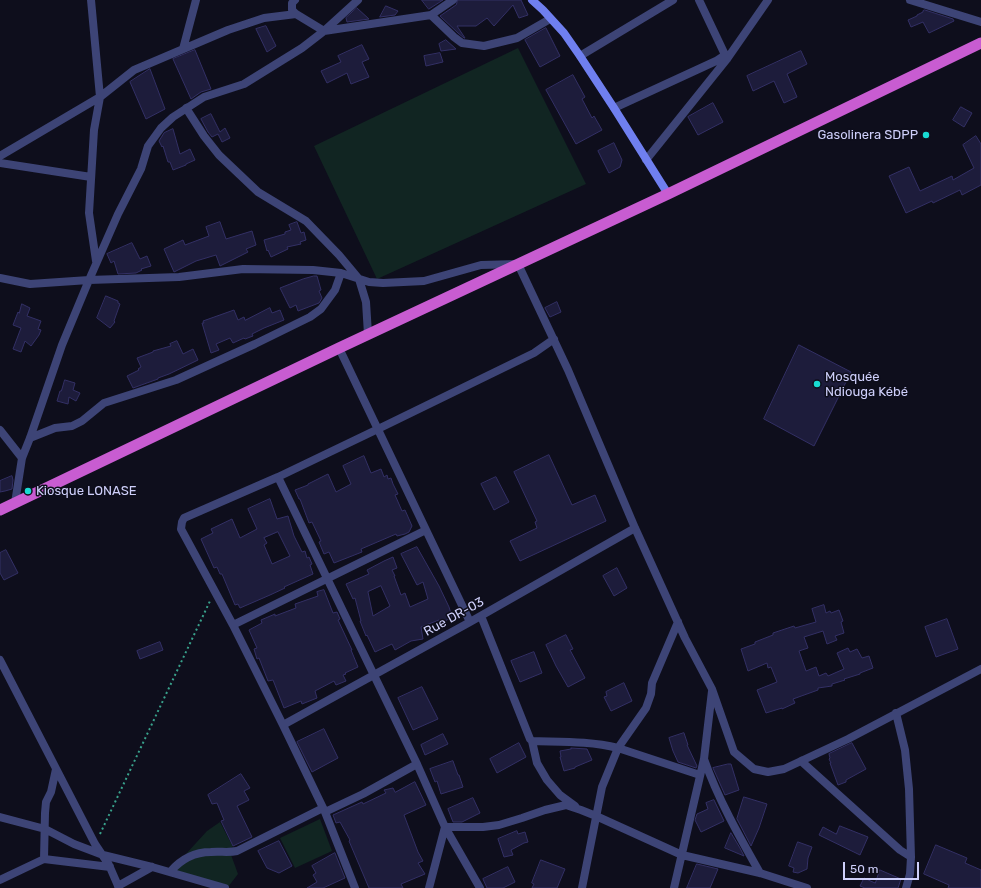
<!DOCTYPE html>
<meta charset="utf-8">
<style>
body{margin:0}
#map{position:relative;width:981px;height:888px;overflow:hidden;background:#0e0e1c;font-family:Rubik,sans-serif}
canvas{display:block}
.scale{position:absolute;left:843px;top:862px;width:76px;height:18px;box-sizing:border-box;border:2px solid #cecffa;border-top:0;padding-left:5px;font-size:12px;line-height:14px;white-space:nowrap;color:#cecffa;-webkit-text-stroke:3px #0e0e1c;paint-order:stroke}
</style>
<div id="map">
<canvas width="981" height="888"></canvas>
<div class="scale">50 m</div>
</div>
<script>
const g = document.querySelector('canvas').getContext('2d');
g.lineJoin = 'round';
function fill(path, color) { g.fillStyle = color; g.fill(path, 'evenodd'); }
function trace(path, color, width, dash) { g.strokeStyle = color; g.lineWidth = width; g.lineCap = dash ? 'butt' : 'round'; g.setLineDash(dash || []); g.stroke(path); }
function label(font, color, halo, rows, align = 'center') {
  g.font = font + ' Rubik,sans-serif'; g.lineWidth = 3; g.setLineDash([]); g.textBaseline = 'middle'; g.strokeStyle = halo; g.fillStyle = color; for (const [text, x, y, turn = 0] of rows) {
    g.save(); g.translate(x, y); g.rotate((+turn || 0) * Math.PI / 180); g.textAlign = isNaN(turn) ? turn : align; if (halo) g.strokeText(text, 0, 0); g.fillText(text, 0, 0); g.restore();
  }
}
fill(new Path2D(`
 M518,48L586,184L377,279L314,146Z
 M320,819L332,851L295,868L280,838Z
 M220,822L233,847L224,850L185,855L207,831Z
 M230,852L238,874L228,887L171,871L200,853Z`), '#112522');
const building = new Path2D(`
 M422,0H443L429,9Z
 M458,0H521L528,15L519,18L513,5L494,26L487,18L476,26H457L465,38H464L458,33L440,16L456,5Z
 M386,6L398,11L395,15L380,17Z
 M357,8L369,19L347,22L346,18Z
 M925,10L953,19L954,21L929,33L923,22L911,27L908,20L917,16V15L923,12V11Z
 M266,26L276,46L267,52L256,29Z
 M546,28L560,56L540,67L525,40Z
 M446,40L456,49L441,51L439,44Z
 M362,45L369,59L362,62L369,77L351,84L347,73L327,83L321,71L341,62L338,56Z
 M195,50L211,89L201,92L191,99L173,59Z
 M801,51L807,64L787,74L797,97L784,103L774,81L753,91L747,76Z
 M440,53L443,62L426,66L424,56Z
 M150,69L165,109L146,119L130,82Z
 M573,75L585,97L582,99L592,118L594,116L602,130L576,144L546,90Z
 M713,103L723,122L698,135L688,117Z
 M961,107L972,113L964,127L953,120Z
 M211,114L220,132L225,128L230,138L222,142L218,134L212,137L208,132L201,119Z
 M173,129L180,154L190,149L195,160L186,164V165L173,170L170,162H168L163,146L162,147L159,141L164,133Z
 M976,136L981,144V185L962,195L960,190L933,203L932,201L906,213L889,176L909,167L920,191L952,176L953,180L974,168L963,145Z
 M614,143L622,160L620,167L609,173L598,151Z
 M220,222L226,239L252,231L256,245L246,249L248,252L220,266L216,255L196,261L174,272L164,249L183,240L185,245L209,236L206,227Z
 M297,222L301,233L304,232L306,240L300,242L301,244L287,247L288,249L271,257L268,250L267,251L264,240L285,234V232L291,230L289,225Z
 M132,243L140,259L147,256L151,266L141,269L142,270L136,273L118,274L114,261L111,263L107,254Z
 M314,276H317L321,290L319,291L322,298L319,303L298,311L296,305L290,308L280,288L303,279Z
 M106,296L118,301V303L120,304L114,321L115,322L110,328L97,318Z
 M557,302L561,312L550,317L545,308Z
 M22,304L30,308L27,316L41,321L38,329L41,330L39,335L31,346L25,341L21,352L13,349L21,328L13,325L18,312L19,313Z
 M270,308L272,313L280,310L284,320L264,328L252,334L253,336L245,339L244,338L233,343L230,338L216,344L219,350L211,353L202,323H204L203,321L234,310L238,320L244,317L245,320Z
 M177,341L183,354L193,349L198,360L169,374L158,378V379L133,388L127,376L139,370L138,369L141,367L137,358L153,352V351L171,346L170,344Z
 M799,345L851,372L814,446L764,419Z
 M65,380L75,383L73,390L80,393L76,401L69,397L68,404L57,401L60,391H61Z
 M549,455L572,505L595,495L606,521L520,561L510,541L537,528L535,522L537,521L514,472Z
 M364,456L371,473L381,469L384,477L387,475L388,479L391,478L393,484L398,494L395,495L402,511L405,510L412,526L409,532L405,534L397,536L396,534L361,549L362,552L334,563L329,552L324,554L319,542L321,541L312,522L309,523L300,499H299L295,490L308,485V484L328,474L336,492L351,484L343,466Z
 M12,476L13,480L12,489L5,491L0,492V481Z
 M496,477L509,502L494,510L481,484Z
 M270,499L277,519L288,516L294,536L302,552L305,551L307,558L309,557L312,564L310,565L313,574L284,587L285,588L270,595L240,608L238,604L235,605L222,574H220L217,567L214,568L201,539L213,533L211,529L232,519L240,538L257,529L248,509ZM278,532L290,556L272,564L264,545L267,543L264,538Z
 M417,547L439,586L449,607L452,617L440,624L439,620L421,627L423,639L411,641L395,650L392,644L375,652L367,635L366,636L360,621H361L355,598L353,599L346,584L369,574L367,570L384,561L393,557L397,568L392,570L395,576H394L401,595L405,593L410,607L428,599L423,582L417,585L401,554ZM381,586L390,606L373,616L368,592Z
 M6,550L18,573L4,580L0,573V553Z
 M617,568L627,588L614,596L603,576Z
 M324,590L333,613L337,612L340,619L338,620L352,650H351L358,667L345,673L346,674L343,675L346,681L336,685L334,681L315,691L317,698L302,704L301,701L284,708L273,680L268,681L259,658L257,659L254,649L257,648L249,630L262,623L261,620L275,614V616L296,608L295,604L318,596L317,592Z
 M824,605L826,613L830,611L831,613L839,610L843,621L841,622L844,633L835,636L837,640L827,644L823,631L804,637L808,648L799,651L806,671L816,667L819,676L826,673L828,676L844,669L837,653L848,648L850,652L857,649L862,658L869,656L873,668L860,673V674L844,679L845,680L832,684V686L818,688V690L793,699L795,703L782,709V708L766,713L757,690L777,682L771,667L768,668L767,663L748,671L741,649L755,644V642L773,635V633L794,626L795,628L816,622L812,609Z
 M947,619L958,649L936,657L925,627Z
 M566,635L573,649L570,650L585,678L568,687L556,666L546,645Z
 M160,642L163,650L140,659L137,651Z
 M534,652L542,673L520,682L511,661Z
 M624,683L632,701L611,711L604,697L607,696L606,692Z
 M422,687L438,719L413,730L398,698Z
 M324,729L338,758L312,772L297,742Z
 M684,733L688,745H687L697,766L696,768L678,762L673,751L669,738Z
 M443,734L448,744L425,755L421,745Z
 M519,743L526,757L497,773L490,759Z
 M852,743L866,769L846,780V782L838,785L830,763H831L829,759L830,758L829,754Z
 M571,748L587,749L592,760L575,767V768L564,771L560,757H561L560,751L571,749Z
 M453,761L458,775H459L463,787L441,794L437,781L435,782L430,769Z
 M728,764H731L739,790L725,795L713,768Z
 M241,774L250,788L244,791L249,800L237,806L252,837L233,846L221,821L224,820L217,803L212,804L208,795Z
 M415,782L426,805L404,815L418,852L423,861L418,863L425,874L401,884L403,888H369L349,841L350,840L340,822L336,823L333,815L362,802L363,804L386,793L384,790L393,788L395,792Z
 M744,797L767,804L759,828L751,846L737,819Z
 M473,798L480,813L462,822H453L448,809Z
 M714,800L724,821L701,832L695,820L697,814L708,809L706,803Z
 M840,826L868,837L860,855L819,835L823,827L836,834Z
 M517,831L518,834L525,832L528,842L524,843L511,850L513,855L504,857L498,839Z
 M731,833L740,848L744,856L725,848Z
 M279,841L292,866L279,873L267,868L258,851Z
 M798,842L812,847L808,858L807,869L798,873L793,872L794,868L789,866Z
 M936,845L967,858L965,863L981,870V888H948L949,885L924,874Z
 M335,853L345,878L323,888H307L317,882L313,875L316,873L312,866Z
 M541,860L565,869L557,888H532L534,884L532,883Z
 M697,864L718,869L710,888H687Z
 M508,867L515,882L503,888H487L483,879Z
 M880,870L901,879L898,888H865L860,886L864,878L875,883Z`);
fill(building, '#1d1c3b');
trace(building, '#333065', 1);
trace(new Path2D(`
 M100,834L210,601`), '#39a28c', 2, [2, 3]);
trace(new Path2D(`
 M91,0L100,97L94,130L89,213L96,261
 M295,0L292,3V10L296,14L324,31L431,15L453,0
 M699,0L727,59
 M910,0L981,22
 M431,15L454,37L462,43L484,46L517,38L550,19
 M183,49L196,0
 M580,56L673,0
 M186,108L204,136L219,155L258,192L306,221L339,255L359,279L366,302L368,334
 M614,108L716,61L725,55
 M0,156L100,97L134,70L228,30L264,18L296,14
 M646,160L727,59L768,0
 M0,163L91,177
 M0,278L30,284L89,280L179,277L243,269L313,270L341,273L369,282L383,283L424,281L481,265L518,264L568,370L635,528L685,638L712,689L734,752L754,769L768,772L784,769L848,739L981,669
 M339,348L470,622
 M0,430L22,458
 M30,438L55,428L72,426L82,421L104,403L176,380L255,344L310,317L321,309L335,290L341,273
 M278,477L417,764L445,827L480,888
 M15,503L22,458L30,438L62,345L89,280L118,214L141,169L148,146L161,128L173,117L204,97L244,84L302,48L324,31L358,0
 M481,616L530,739L532,741L537,763L547,780L560,795L575,806
 M233,625L426,530
 M0,660L95,844L109,865L119,888
 M896,713L905,750L909,789L911,857
 M283,725L470,622L635,528
 M532,741C561,742 590,741 618,748L700,775
 M704,759C718,799 739,836 760,873
 M801,761L900,850L911,857L910,874L906,888
 M56,769L51,792L46,802L45,813L44,859L110,867
 M325,812L363,794L417,764
 M0,817L45,829L74,844L103,855L152,867L225,888
 M170,872C181,859 194,852 211,852C220,851 228,853 237,851L323,808
 M0,880L44,859
 M118,886L152,867
 M355,888L325,812L283,725L233,625L181,529L182,522L184,518L278,477L378,429L534,353L554,339
 M429,888L445,827H483L499,825L522,818L545,810L566,805L581,810L596,816L682,855L760,873L807,888
 M582,888L602,787L618,748L646,708L651,694L652,683L678,622
 M674,888L704,759L712,691`), '#3d4476', 8);
trace(new Path2D(`
 M532,0L543,10L564,33L580,56L614,108L668,194`), '#6f7fef', 8);
trace(new Path2D(`
 M0,510L339,348L668,194L981,43`), '#c85cd1', 11);
for (const [x, y, r, color] of [
 [926,135,4,"#18dcd3"],
 [817,384,4,"#18dcd3"],
 [28,491,4,"#18dcd3"]
]) { const dot = new Path2D(); dot.arc(x, y, r, 0, 2 * Math.PI); g.fillStyle = color; g.fill(dot); trace(dot, '#0e0e1c', 1.5); }
label('13px', '#cecffa', '#0e0e1c', [
 ["Gasolinera SDPP",918,135,"right"],
 ["Mosquée",825,377],
 ["Ndiouga Kébé",825,392],
 ["Kiosque LONASE",36,491]
], 'left');
label('13px', '#cecffa', '#0e0e1c', [
 ["Rue DR-03",454,617,-29]
]);
</script>
